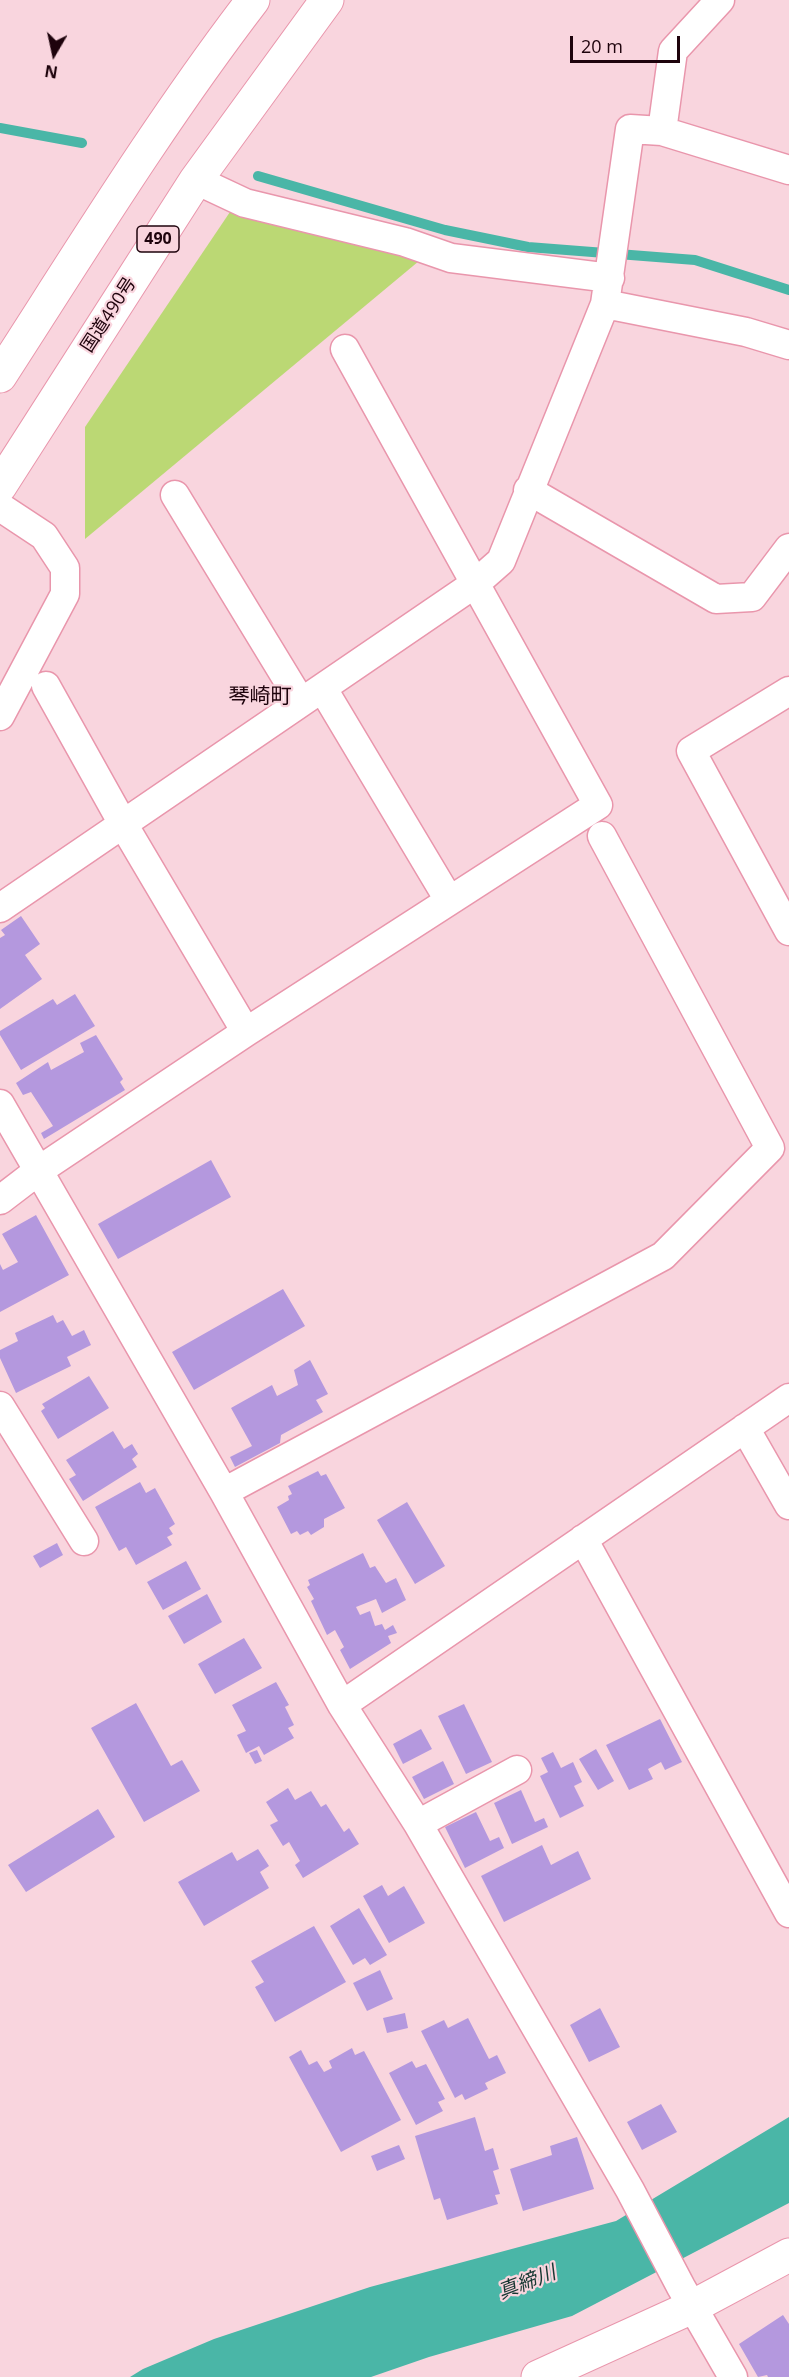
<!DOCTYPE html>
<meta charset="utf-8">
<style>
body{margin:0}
#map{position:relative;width:789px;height:2377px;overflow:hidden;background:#f9d5de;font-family:"Open Sans",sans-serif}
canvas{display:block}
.north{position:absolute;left:24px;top:24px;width:60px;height:60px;-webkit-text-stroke:4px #f9d5de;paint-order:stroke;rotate:189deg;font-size:16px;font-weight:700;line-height:24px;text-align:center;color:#1e030c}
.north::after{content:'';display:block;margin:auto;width:21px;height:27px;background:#1e030c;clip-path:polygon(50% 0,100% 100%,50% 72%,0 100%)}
.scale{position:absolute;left:570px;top:36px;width:110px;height:27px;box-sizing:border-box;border:3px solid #1e030c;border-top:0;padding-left:8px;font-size:18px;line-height:21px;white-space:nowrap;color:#1e030c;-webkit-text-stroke:4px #f9d5de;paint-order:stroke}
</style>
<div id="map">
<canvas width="789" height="2377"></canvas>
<div class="north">N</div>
<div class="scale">20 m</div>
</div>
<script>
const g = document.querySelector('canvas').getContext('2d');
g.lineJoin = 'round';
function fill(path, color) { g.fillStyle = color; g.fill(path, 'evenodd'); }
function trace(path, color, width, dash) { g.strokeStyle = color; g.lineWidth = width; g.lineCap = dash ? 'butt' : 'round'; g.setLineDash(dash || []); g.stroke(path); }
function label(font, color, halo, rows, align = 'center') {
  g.font = font + ' "Open Sans","Noto Sans JP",sans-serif'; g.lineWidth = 4.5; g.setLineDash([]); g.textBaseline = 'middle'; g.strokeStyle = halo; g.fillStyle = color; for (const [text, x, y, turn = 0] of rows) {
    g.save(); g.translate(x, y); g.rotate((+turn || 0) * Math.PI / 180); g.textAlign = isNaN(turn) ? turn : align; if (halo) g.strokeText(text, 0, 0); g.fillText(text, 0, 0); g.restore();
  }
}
fill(new Path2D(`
 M232,209L419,261L85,539V427Z`), '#bbd874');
fill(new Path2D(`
 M789,2117V2203L572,2316L429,2357L371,2377H130L143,2369L214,2339L370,2287L616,2221Z`), '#4ab6a7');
trace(new Path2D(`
 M0,128L82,143
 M258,176L445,230L528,247L695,260L789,290`), '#4ab6a7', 10);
fill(new Path2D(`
 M21,916L40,944L25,955L42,979L0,1009V938L5,935L1,930Z
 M75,994L95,1026L21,1070L0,1035V1031L53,999L57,1005Z
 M96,1035L123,1079L120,1082L125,1090L44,1139L41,1133L53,1126L31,1092L23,1095L16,1083L48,1062L51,1070L84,1052L80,1043Z
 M211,1160L231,1197L118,1259L98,1224Z
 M36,1215L69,1275L0,1312V1264L3,1270L18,1262L2,1234Z
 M283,1289L305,1326L194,1390L172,1352Z
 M53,1315L57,1323L63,1320L72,1336L84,1330L91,1345L67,1357L71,1366L16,1393L0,1358V1350L18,1341L15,1333Z
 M310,1360L328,1394L316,1400L323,1412L281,1435L280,1443L235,1467L230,1457L252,1446L231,1408L272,1385L277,1396L298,1385L294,1370Z
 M89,1376L109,1408L58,1439L41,1411L45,1408L42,1404Z
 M113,1431L124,1449L132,1444L138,1454L132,1459L137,1467L83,1501L69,1479L76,1475L66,1460Z
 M318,1471L321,1476L326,1474L345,1508L324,1519V1527L311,1535L308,1531L300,1535L297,1531L291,1534L277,1507L289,1500L288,1496L292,1494L288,1486Z
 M140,1482L146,1493L155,1488L175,1524L169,1528L173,1534L167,1537L172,1545L136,1565L126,1547L119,1551L95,1507Z
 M407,1502L445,1566L415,1584L377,1520Z
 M57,1543L63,1555L40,1568L33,1556Z
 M363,1553L370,1568L375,1566L386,1583L396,1578L406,1600L382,1613L376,1599L356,1607L360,1615L370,1611L375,1626L382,1624L385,1630L393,1625L397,1633L388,1636L391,1643L350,1669L340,1650L344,1647L335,1630L327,1635L311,1601L314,1599L307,1587L310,1585L308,1580Z
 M186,1561L201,1589L163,1610L147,1582Z
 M207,1594L222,1622L184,1644L168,1616Z
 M244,1638L262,1668L215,1694L198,1664Z
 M276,1682L289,1705L285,1707L294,1725L288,1728L294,1738L264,1755L259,1746L246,1753L237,1735L246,1731L232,1705Z
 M136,1703L171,1766L182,1760L200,1791L144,1822L91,1728Z
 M464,1704L492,1762L466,1774L438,1716Z
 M660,1719L682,1762L665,1770L661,1762L648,1769L653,1779L629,1790L606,1745Z
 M421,1729L432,1749L403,1764L393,1744Z
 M596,1749L614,1781L598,1790L579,1759Z
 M257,1750L262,1761L255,1764L249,1753Z
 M553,1752L561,1768L573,1762L582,1782L574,1786L584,1806L560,1818L540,1776L548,1772L541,1758Z
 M443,1761L454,1784L424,1799L412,1777Z
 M288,1788L295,1800L311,1791L321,1807L326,1804L344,1832L349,1828L359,1844L303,1878L295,1865L300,1861L289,1842L283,1846L270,1825L278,1821L266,1802Z
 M521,1790L535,1822L544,1818L548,1827L512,1844L494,1803Z
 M98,1809L115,1837L26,1892L8,1865Z
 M476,1812L490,1841L499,1837L504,1848L465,1868L445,1827Z
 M542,1845L551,1865L578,1851L591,1879L504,1922L481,1876Z
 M258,1849L269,1866L260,1872L269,1888L204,1926L178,1882L232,1852L237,1861Z
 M382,1885L388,1896L404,1886L425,1923L389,1943L363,1896Z
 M359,1908L387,1955L370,1965L365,1958L353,1965L330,1926Z
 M314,1926L346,1982L275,2022L255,1987L264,1982L251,1961Z
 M380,1970L393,1999L367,2011L353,1983Z
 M600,2008L620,2047L589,2062L570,2025Z
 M405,2013L408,2028L387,2033L383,2018Z
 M468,2018L489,2059L497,2055L506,2073L485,2083L488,2089L465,2100L462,2094L455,2098L421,2031L444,2020L448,2028Z
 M352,2048L355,2055L364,2051L401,2120L341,2152L289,2057L301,2050L309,2065L317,2061L324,2072L332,2068L329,2061Z
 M412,2061L416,2068L426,2064L445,2099L438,2102L443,2111L416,2125L389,2073Z
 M661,2104L677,2132L642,2150L627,2122Z
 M475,2117L485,2151L493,2148L499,2169L493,2171L500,2194L495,2195L498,2204L447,2220L440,2198L434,2200L415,2136Z
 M577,2137L594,2189L523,2211L510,2169L552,2155L550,2146Z
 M399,2145L405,2159L377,2171L371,2156Z
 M783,2315L789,2324V2377H768L767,2375L758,2377L739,2344Z`), '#b498de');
const street = new Path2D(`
 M662,131L673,51L720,0
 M196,180L245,203L405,242L451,258L610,278
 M605,304L746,332L789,345
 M528,490L716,599L752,597L789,548
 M175,495L301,702
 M0,507L44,536L65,568V594L0,716
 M46,686L123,824L246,1032
 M323,689L449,900
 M789,691L691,751L789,931
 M0,908L476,583L501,561L605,304L630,129L662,131L789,170
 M0,1104L224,1492L342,1705L418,1824L630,2190L681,2287L733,2377
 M0,1200L38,1171L246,1032L598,805L345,349
 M0,1406L84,1541
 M745,1428L789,1505
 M224,1492L663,1256L770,1148L602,836
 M583,1539L789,1913
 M342,1705L789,1398
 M418,1824L517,1770`);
const secondary = new Path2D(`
 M538,2377L692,2307L789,2255`);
const highway = new Path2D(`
 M0,376C82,249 161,120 253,0
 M0,486L196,180L327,0`);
trace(street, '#e996ac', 31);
trace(secondary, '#e996ac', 35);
trace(highway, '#e996ac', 35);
trace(street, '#fff', 28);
trace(secondary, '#fff', 33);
trace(highway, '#fff', 33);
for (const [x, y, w] of [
 [158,239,42]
]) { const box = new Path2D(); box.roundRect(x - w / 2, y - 13, w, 26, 4.5); g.fillStyle = '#f9d5de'; g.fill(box); trace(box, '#1e030c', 1.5); }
label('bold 16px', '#1e030c', null, [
 ["490",158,239]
]);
label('18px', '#1e030c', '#f9d5de', [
 ["国道490号",109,315,-57]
]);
label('italic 20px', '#173833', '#f9d5de', [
 ["真締川",527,2283,-21]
]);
label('21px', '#1e030c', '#f9d5de', [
 ["琴崎町",260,697]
]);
</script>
